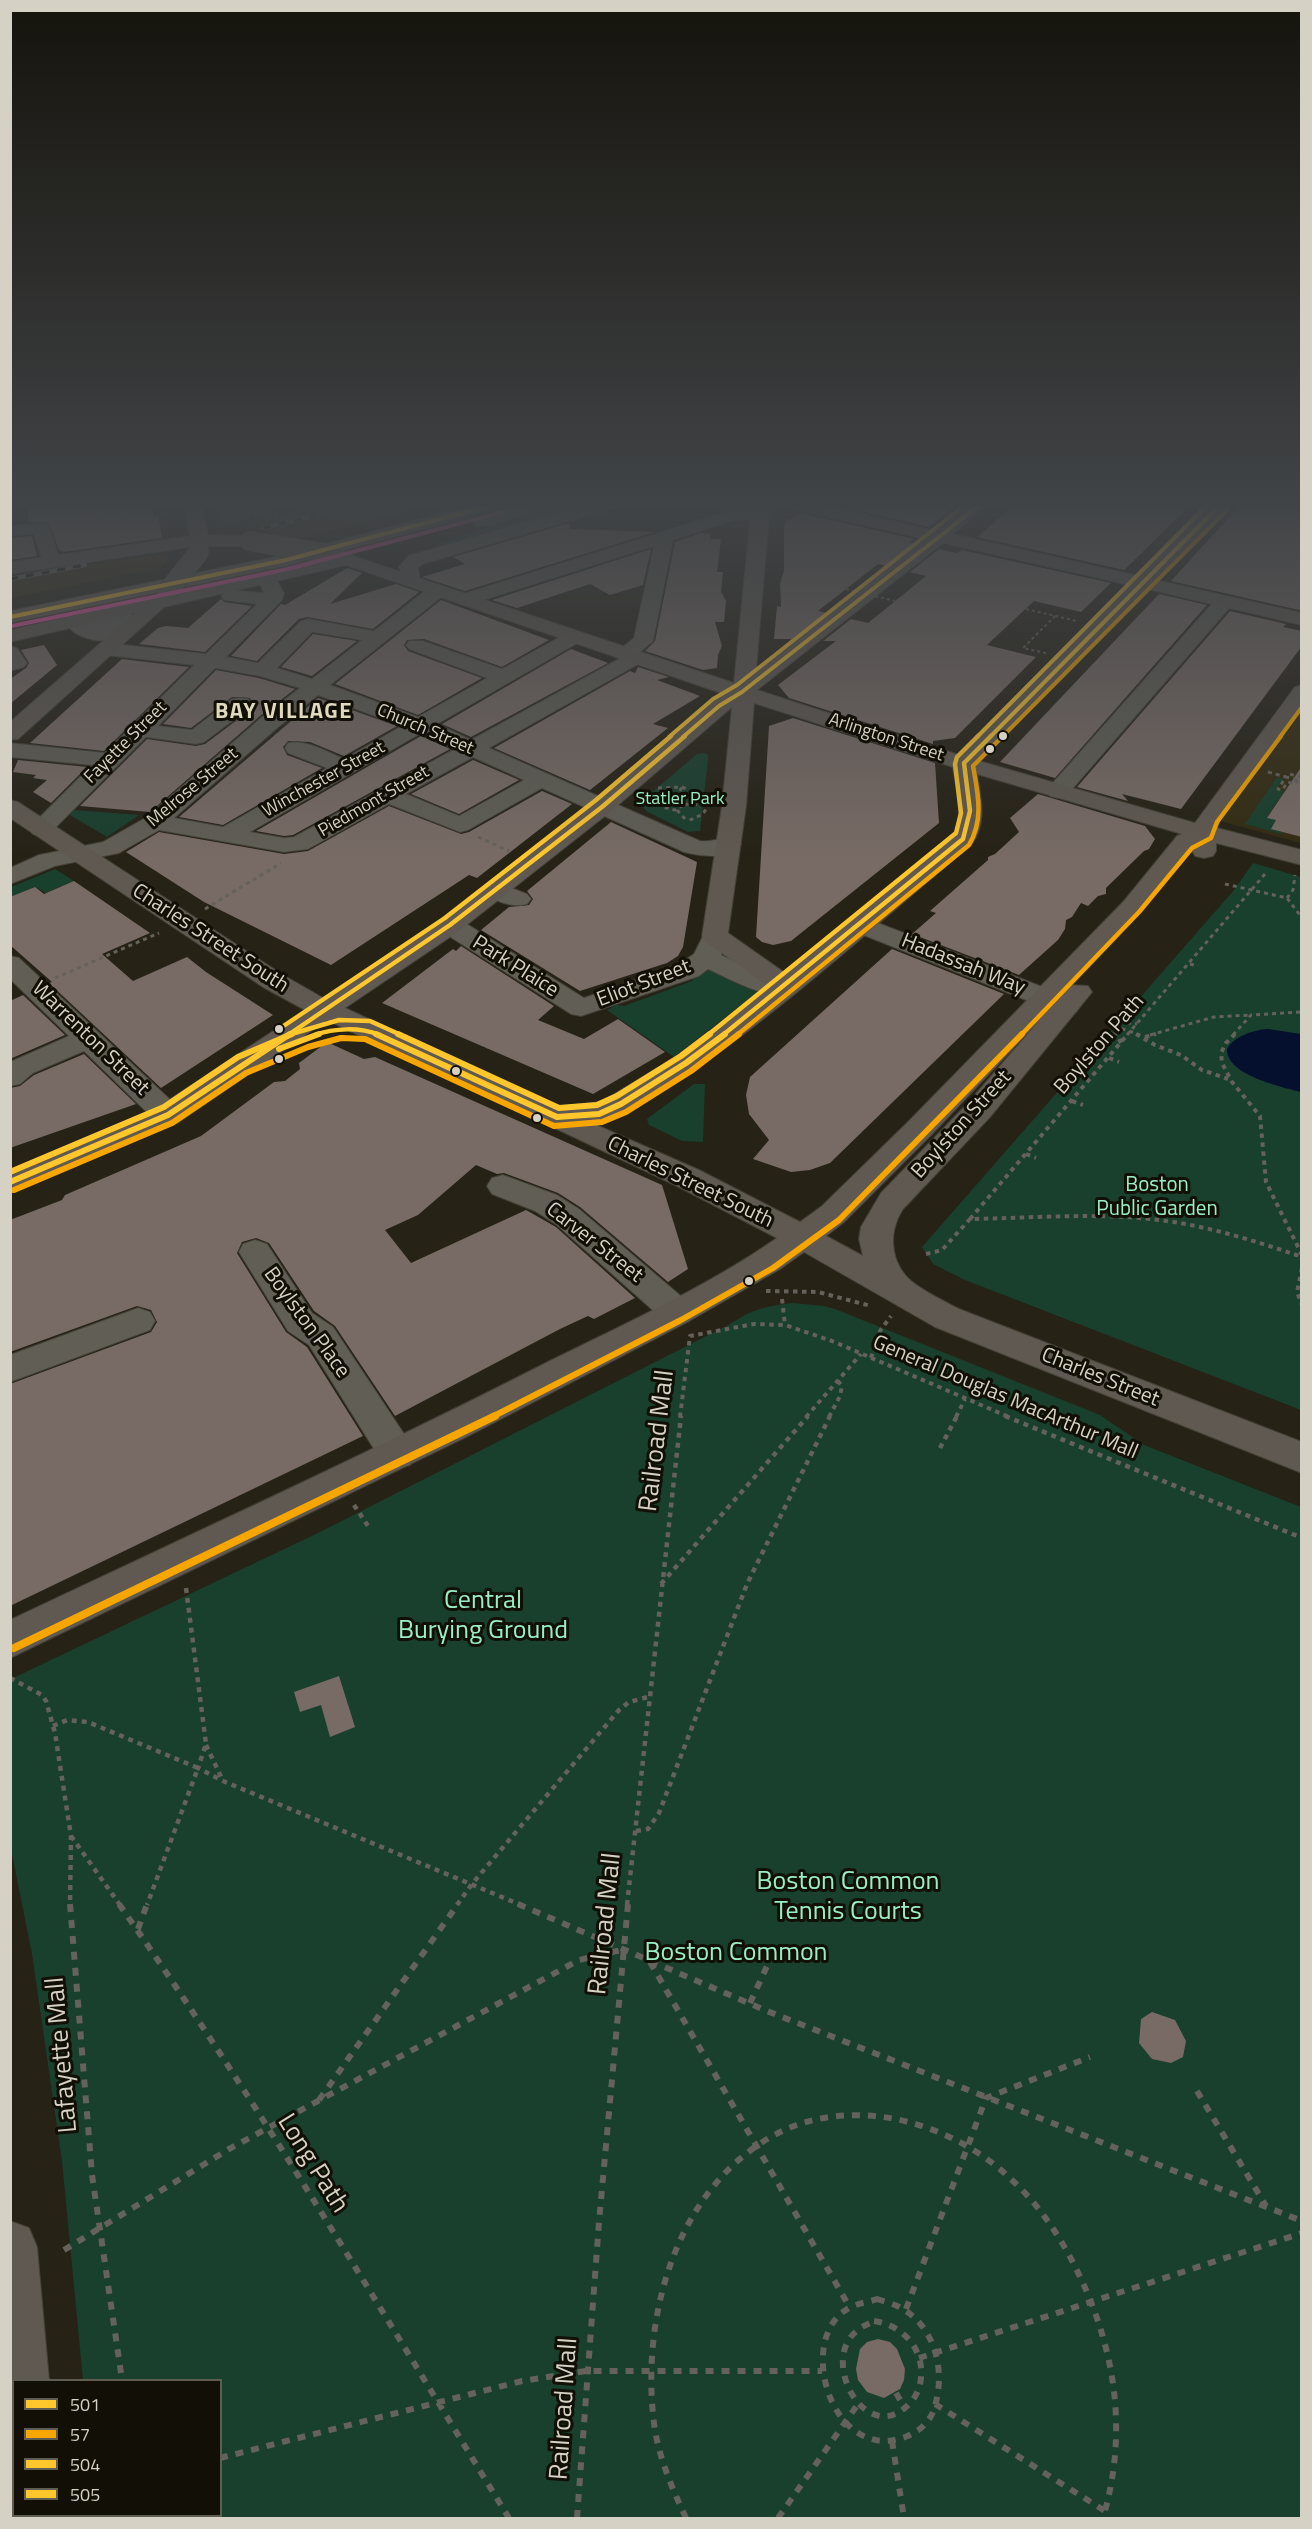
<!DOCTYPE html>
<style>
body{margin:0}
#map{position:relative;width:1312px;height:2529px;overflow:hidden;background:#262216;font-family:"Titillium Web",sans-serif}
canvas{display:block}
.frame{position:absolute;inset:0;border:12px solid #d5d1c4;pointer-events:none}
.legend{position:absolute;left:12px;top:2379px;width:210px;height:138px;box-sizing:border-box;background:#110f06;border:2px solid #5f5d52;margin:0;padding:8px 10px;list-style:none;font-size:18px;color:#d5d1c4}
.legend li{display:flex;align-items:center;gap:12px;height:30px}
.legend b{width:30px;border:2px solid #5f5d52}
</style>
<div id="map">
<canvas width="1312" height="2529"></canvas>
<div class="frame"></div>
<ul class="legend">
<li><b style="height:8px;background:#ffc72c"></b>501</li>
<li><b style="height:8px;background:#f7a600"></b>57</li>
<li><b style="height:8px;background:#ffc72c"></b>504</li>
<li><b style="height:8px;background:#ffc72c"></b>505</li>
</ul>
</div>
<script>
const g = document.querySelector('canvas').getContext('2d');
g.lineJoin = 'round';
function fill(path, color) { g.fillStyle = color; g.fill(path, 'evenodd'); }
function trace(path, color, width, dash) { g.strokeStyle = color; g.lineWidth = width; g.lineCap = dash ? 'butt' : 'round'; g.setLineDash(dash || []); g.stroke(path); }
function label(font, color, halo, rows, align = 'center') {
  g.font = font + ' "Titillium Web",sans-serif'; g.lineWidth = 6; g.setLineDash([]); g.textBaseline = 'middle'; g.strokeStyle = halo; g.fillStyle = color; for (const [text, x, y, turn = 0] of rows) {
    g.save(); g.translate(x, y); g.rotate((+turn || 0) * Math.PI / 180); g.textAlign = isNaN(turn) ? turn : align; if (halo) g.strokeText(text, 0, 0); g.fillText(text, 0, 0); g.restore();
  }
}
fill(new Path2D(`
 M330,503H436L297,540L272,536L254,521Z
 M164,553L170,559L161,568L11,598V576Z
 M1301,691V843L1209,818Z`), '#342c12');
fill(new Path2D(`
 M216,503L229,507L238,503H285L260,516L223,524Z
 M554,503H598L440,548L438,544Z
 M704,753L708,755V759L700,831L688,832L646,811L642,805L645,798L697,754Z
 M1277,777L1284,779L1276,789L1284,791L1267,817L1276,820L1272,829L1282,832L1281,834L1245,824Z
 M74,810L139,815L107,837L70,815Z
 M1253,863L1301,877V1410L965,1280L933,1264L922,1247L1234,890Z
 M55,869L74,881L46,893L35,887L11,897V887Z
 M710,969L755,988L759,992V997L745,1002L674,1057L607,1010L616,1005L624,1006L692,981L695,975Z
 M694,1084H705L703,1142L682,1141L649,1125L647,1119Z
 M793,1303L824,1306L835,1309L1100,1415L1144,1445L1301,1507V2518H95V2516H220V2380H83L62,2161L32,1954L11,1849V1679L318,1533L730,1324C753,1309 766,1306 793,1303Z`), '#193f2d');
fill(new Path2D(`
 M1268,1029L1301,1034V1092C1282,1087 1226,1075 1227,1049C1234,1036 1254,1030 1268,1029Z`), '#05102e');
fill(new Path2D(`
 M28,503H152L154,516L158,515L162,538L64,552L59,550L49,523L28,522Z
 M867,503H960L929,527L866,512Z
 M1017,503H1193L1124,570L977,537Z
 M1242,503H1302V607L1299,610L1171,581Z
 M800,513L914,539L909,542L915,544L886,566L878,564L818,611L826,613L792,639H774L777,606L781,607L780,584L784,571V528L786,522Z
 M569,523L570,529L655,532L465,591L422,577L465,564L453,557Z
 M701,533L711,534L710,539H721L717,572H723L721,592L726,601L724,622H715L722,646L718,655L717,668L703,670L645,651L655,641L675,542Z
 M32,536L37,556L10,560V538Z
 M651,549L643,585L610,595L590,584L517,608L492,600Z
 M939,549L957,553L962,550L1111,583L1081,612L1034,601L987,645L1036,657L955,738L933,741V744L789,698L778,685L836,641H823L851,619L868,623L926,576L910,572Z
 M347,568L362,573L330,604L396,584L419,592L373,629L307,617L299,619L257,661L231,656L281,604L285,605Z
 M1159,594L1207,605L1055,778L1000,762Z
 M221,599L224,602L252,606L205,652L139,644L158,628L166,626L188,628Z
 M441,600L549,640L502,667L424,639L407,640L404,645L408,651L482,678L418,715L335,684Z
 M1230,611L1286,624L1283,627L1302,631V646L1181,809L1122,794L1128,801L1077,787Z
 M313,634L357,641L312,676L281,667Z
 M44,645L57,665L10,704V679L26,668L29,663L21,650Z
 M571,649L608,663L471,737L442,724Z
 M122,659L189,667L104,751L30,743Z
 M638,667L669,677L657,680L700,696L653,724L668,728L590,790L494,748L630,671L635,673Z
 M216,670L259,678L295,689L260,716L150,812L80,806L147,739L196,746L205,744L249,711L253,705L250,698L232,697L191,728L163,724Z
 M318,698L397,726L344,756L310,742L288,741L283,747L287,755L322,768L223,825L179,817Z
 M793,718L935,763L939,823L791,941L773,945L762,942L756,937L769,726Z
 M421,736L450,749L293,835L284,836L256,831Z
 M18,760L87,767L51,803L33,792L47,780L33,778L36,775L13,772Z
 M473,760L519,780L459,814L411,794Z
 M1302,766V837L1271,829L1276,820L1267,818Z
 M542,791L572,804L477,878L469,875L331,965L204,902L126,852L159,832L284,854L308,851L389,806L461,834L469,832Z
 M1038,794L1145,826L1155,839L1149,849L1144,851L1106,888V894L1098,896L1088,906L1081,903L1072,917L1066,920L1065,929L1058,940L1019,975L912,934L936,913L930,911L988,860V857L995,854L1019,832L1010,818Z
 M611,822L697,862L683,947L678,956L667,963L580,991L481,930L509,907L529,905L533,899L527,891Z
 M74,881L150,933L102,954L133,981L187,957L206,972L273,1015L161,1088L49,983L52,982L10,945V897L35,887L44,894Z
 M461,946L554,1006L538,1020L584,1039L618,1019L665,1052L593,1094L382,1003L453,949L456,951Z
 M892,949L1004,994L830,1163L810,1170L791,1172L753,1159L769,1140L749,1114L746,1095L750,1077Z
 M23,995L65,1035L10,1059V1001Z
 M327,1042L364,1059L375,1057L662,1185L688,1269L668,1282L580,1207L558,1193L504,1173L497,1174L476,1165L418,1215L385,1230L411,1263L526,1210L556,1227L635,1298L594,1319L588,1316L560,1329L395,1416L335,1326L314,1311L269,1243L256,1238L242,1242L237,1253L286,1332L307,1347L363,1436L10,1606V1384L151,1332L157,1322L151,1310L137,1306L10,1352V1220L62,1200L65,1195L201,1136L274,1082L285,1081L300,1069L299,1063Z
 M84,1054L136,1104L10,1148V1088L20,1086L34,1075Z
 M339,1676L355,1727L330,1737L321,1705L300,1712L294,1692Z
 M1152,2012L1175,2020L1186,2041L1183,2057L1171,2063L1152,2059L1139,2043L1141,2019Z
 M878,2339L890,2342L897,2349L905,2369L904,2380L900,2389L884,2398L867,2392L858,2380L856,2369L860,2349L867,2342Z`), '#786b65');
const minor = new Path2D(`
 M591,503H619L617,507L422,564L418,568L420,581L418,585H404L399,567L408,556Z
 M847,503H865V510L853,520H841L838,516L847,508Z
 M732,510L766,511L769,515L766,519L733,520L673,540L653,641L639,653L645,658L642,662L489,748L700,841C713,843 724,835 738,839L741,844C730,861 701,856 684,852L542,788L468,830L460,832L389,804L308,849L284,852L159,830L119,853L55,866L10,884V868L39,855L103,842L147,817L261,718L300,688L260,676L215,668L158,726L192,730L232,699L240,698L248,699L251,704L248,709L204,742L196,744L146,737L49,834L41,836L33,834L29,829L33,824L92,765L10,757V743L105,753L194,665L106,655L99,653L96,649L99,645L106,643L206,654L257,604L224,600L221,596L224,592L231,590L264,593L257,578L259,574H273L284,593L282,600L226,657L258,663L301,621L308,619L374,631L430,587H444L447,591L444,595L330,685L418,717L487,678L409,649L406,645L409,641H423L502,669L567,633H581L584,637L581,641L437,724L471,740L619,659L614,654L634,638L654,546L474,603H460L457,599L460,595ZM312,632L362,640L312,679L277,668ZM318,695L402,726L344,759C327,752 306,739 288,743L285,748L288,753L327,768L223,827L174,818L277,728ZM421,733L455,749L294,837L284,838L250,832ZM473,757L524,780L459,816L406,794Z
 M41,523L47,524L50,528L60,562L58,566H44L34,534L10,536V526Z
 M1224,596L1231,598L1234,602L1231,606L1066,796L1058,798L1050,796L1046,791L1050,786L1217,598Z
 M121,611L131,614L134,618L109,640C97,643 76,637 69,627L72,623Z
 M10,646L17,648L27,663L24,667L10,671Z
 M496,882L527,894L531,899L527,904C514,908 492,902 483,890L487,885Z
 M860,916L1076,1000L1080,1006L1076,1012L1066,1014L1056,1012L851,930L847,924L851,918Z
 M450,917L459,919L584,998L679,964L694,954L706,930L715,928L724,930L728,936L721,955L764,975L795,981L799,987L795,993C765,1000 734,981 708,969L699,976L581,1016L571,1014L441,931L437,925L441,919Z
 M10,956L19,958L179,1108L183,1115L179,1122L168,1125L157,1122L84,1051L33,1073L20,1084L10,1086V1062L69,1036L10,979Z
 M503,1175L557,1195L579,1209L689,1303L694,1312L689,1321L677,1325L665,1321L557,1225L535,1211L492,1194L487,1186L492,1178Z
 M255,1240L267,1244L312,1313L333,1327L410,1443L415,1454L410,1465L397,1469L384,1465L309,1345L288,1331L239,1252L243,1244Z
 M138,1308L150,1312L155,1321L150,1330L10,1382V1355Z`);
const major = new Path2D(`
 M183,503H201L208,535L249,536L255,537L258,541L255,545L249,546H208L205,556H193L190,547L10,574V562L190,536Z
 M752,503H770L756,670L925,539L785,507L783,503H815L936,531L971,503H990L953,534L1139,576L1212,503H1230L1156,580L1302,613V625L1147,589L979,761L1195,823L1295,687L1302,685V707L1221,818L1217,828L1302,850V865L1216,843V851L1213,856L1204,858L1195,856L1192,850L1142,911L1072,985L1088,986L1092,992L990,1117L903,1209C886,1235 891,1269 918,1286C931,1295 946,1302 959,1309L1302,1442V1473L935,1327L804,1252L780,1269L689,1321L466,1437L10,1658V1620C185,1537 361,1457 534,1369C615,1328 702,1290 777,1238L677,1186L327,1020L179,1122L10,1193V1170L157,1108L305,1010L263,987L10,818V800L18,802L283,975L323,998L441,919L594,802L711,701L724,694L346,565L164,607L18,739L10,740V722L135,613L10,642V630L328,558L326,555L329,551L335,550L734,683ZM943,543L1129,585L959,755L757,690ZM754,703L953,767C956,789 964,814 954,835L785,973L728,933L746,806ZM732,707L722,806L702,936L706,942L768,986L676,1057L601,1102L558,1107L345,1008L459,931L610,812ZM977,774L1182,834L1177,836L1124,901L910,1120L822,1206L800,1222L699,1170L594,1124C619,1122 639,1105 659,1093C770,1023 871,928 972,844C987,822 981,799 977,774ZM1040,1020L968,1103L881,1193L861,1227L859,1239L863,1256L826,1236L844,1222L932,1134Z
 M10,2221L29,2228L37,2247L49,2380H14V2405L10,2404Z
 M14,2493V2516H59L60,2518H10V2495Z`);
const highway = new Path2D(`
 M480,503H509L507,507L286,566L10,623V611L284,555Z
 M522,503H548L546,507L488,526H476L473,522L476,518Z`);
trace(minor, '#423f35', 2);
trace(major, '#423f35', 2);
trace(highway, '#423f35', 2);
trace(new Path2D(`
 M269,515L278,513
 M254,519L289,503
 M78,521L166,514
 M1026,609L1077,621
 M1046,653L1023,648L1055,616`), '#64625a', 2, [3, 3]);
trace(new Path2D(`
 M1268,772L1286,777L1289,774L1302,777
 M1298,780L1295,784L1288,782L1282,790L1278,789L1286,777L1302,781
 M658,788L682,787L706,797L709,804L703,814L688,821
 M646,795L662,800
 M674,798L683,800L685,804L675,810L662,807L660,803L665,799Z
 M676,798L682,787
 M685,804L709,805
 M677,810L687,821
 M478,837L509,851
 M1225,884L1287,898L1302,918
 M1287,898L1293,890L1295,875
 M205,909L281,863
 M1190,964L1198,966
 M55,978L159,933
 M1119,1022L1137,1024
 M1114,1026L1140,1035
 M1109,1032L1115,1035
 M1127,1035L1265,874
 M1150,1035L1214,1017L1251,1015
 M1233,1035L1251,1015L1302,1012`), '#64625a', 3, [4, 4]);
trace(new Path2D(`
 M1112,1034L1118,1037L1121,1043
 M1136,1034L1155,1045L1181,1055L1202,1070L1228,1079
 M1235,1034L1226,1043L1221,1053L1222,1063L1232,1082L1260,1116L1266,1182L1302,1255
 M1145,1037L1156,1034
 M1109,1058L1119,1062
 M1072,1101L1083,1105
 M1026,1154L1036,1158
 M970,1219L1128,1034
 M926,1254L942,1250L970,1219C1030,1218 1090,1213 1150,1219C1202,1224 1253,1240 1302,1257
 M1302,1268L1297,1292L1302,1305
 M766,1291L818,1292L871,1306
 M782,1299L785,1325
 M871,1358L880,1331L891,1316
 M680,1417L690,1336L754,1324L785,1325L832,1341L1009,1417
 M806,1417L861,1354
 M829,1417L840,1396L842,1386L837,1380
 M956,1417L965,1399`), '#64625a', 4, [4.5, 4.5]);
trace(new Path2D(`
 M1005,1416L1302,1538
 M940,1448L957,1416
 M354,1505L368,1526
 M661,1584L808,1416
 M186,1588L206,1744L198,1768L223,1781L521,1905
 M10,1678L42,1695L46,1701L55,1733L71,1836L70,1905
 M53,1726L67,1720L88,1722L198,1768L147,1905
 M206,1745L223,1781
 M636,1831L648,1829L659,1813L747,1584L830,1416
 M71,1836L120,1905
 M457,1905L472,1884L619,1710L629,1702L648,1697
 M627,1905L681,1416`), '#64625a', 4.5, [5, 5]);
trace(new Path2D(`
 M70,1904L92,2175L122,2380
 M119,1904C258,2102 382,2312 509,2518
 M518,1904L767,2011L1302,2221
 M138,1929L147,1904
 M650,1962L849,2306
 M750,2003L767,1966L781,1947
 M1197,2091L1266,2206
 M319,2100L458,1904
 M64,2250L229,2149L579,1960L621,1950
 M877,2299C885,2302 895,2304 903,2309C938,2330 947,2378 932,2414C927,2425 916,2433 905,2437C831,2465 793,2335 851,2307C859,2303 869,2302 877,2299Z
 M906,2309L986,2098L1090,2057
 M874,2321C902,2325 924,2348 921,2378C920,2389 915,2399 907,2406C865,2446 818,2359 858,2330C862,2326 869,2324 874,2321Z
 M919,2358L1302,2233
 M896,2393L905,2408
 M935,2404L1105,2511
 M892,2441L904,2518
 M220,2458L522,2381L586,2371H822
 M577,2518L599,2222L628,1904
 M686,2518C672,2488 658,2456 654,2423C641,2320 674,2194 769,2138C847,2092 951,2120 1013,2181C1043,2209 1065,2244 1082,2281C1117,2357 1127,2437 1103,2518
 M778,2518L858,2404`), '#64625a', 6, [8, 8]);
fill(minor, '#605e55');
fill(major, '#605951');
fill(highway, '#675e54');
const rail = new Path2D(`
 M263,528L364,503
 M10,579L85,565`);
trace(rail, '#646258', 4.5);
trace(rail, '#110f06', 3, [8]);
const majorBridge = new Path2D(`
 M249,541L335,555
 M167,592L199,552`);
trace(majorBridge, '#423f35', 21, []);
trace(new Path2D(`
 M846,589L895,601`), '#64625a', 2, [3, 3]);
trace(majorBridge, '#605951', 20);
trace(new Path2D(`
 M683,737L719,706L742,692L982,503
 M990,737L1222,503`), '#ffc72c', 4);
trace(new Path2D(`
 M964,763L991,736
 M288,1035L450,925L602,807L685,736
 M315,1035C334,1028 360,1027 379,1035
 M723,1035L963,839L970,811L964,763`), '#ffc72c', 4.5);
trace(new Path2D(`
 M376,1034L557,1117L599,1114L621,1104L686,1063L725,1034
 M279,1049L319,1034
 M10,1182L168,1115L290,1034`), '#ffc72c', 6);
trace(new Path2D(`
 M1002,737L1228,509
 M1280,737L1302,707`), '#f7a600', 4);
trace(new Path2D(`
 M737,1035L969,845C984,819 978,794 973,766L1003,736
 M1021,1035L1139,912L1192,848L1211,838L1217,822L1281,736`), '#f7a600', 4.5);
trace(new Path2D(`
 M14,1190L172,1123L246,1073L308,1047L341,1038L365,1039L554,1126L602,1122L626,1112L691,1071L739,1034
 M492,1417L681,1320L773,1268L839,1220L1022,1034`), '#f7a600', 6);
trace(new Path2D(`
 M14,1648L495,1416`), '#f7a600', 8);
trace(new Path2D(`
 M669,737L713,699L737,685L967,503
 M977,737L1209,503`), '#ffc72c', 4);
trace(new Path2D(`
 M279,1029L445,918L596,800L671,736
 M288,1035L339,1020L370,1021L401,1035
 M708,1035L956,833L961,813L955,764L957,757L978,736`), '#ffc72c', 4.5);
trace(new Path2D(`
 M398,1034L559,1108L597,1105L617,1096L681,1056L710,1034
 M10,1172L164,1107L238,1057L292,1034`), '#ffc72c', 6);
trace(new Path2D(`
 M10,617L286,560L500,503`), '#ffc72c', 4);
trace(new Path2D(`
 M12,626L288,569L503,512`), '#f653ac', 4);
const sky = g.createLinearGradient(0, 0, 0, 857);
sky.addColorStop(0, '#15130c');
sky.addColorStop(0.59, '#414447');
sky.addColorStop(1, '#41444700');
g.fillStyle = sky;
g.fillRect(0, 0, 1312, 857);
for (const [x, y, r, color] of [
 [1003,736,5,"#d5d1c4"],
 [990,749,5,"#d5d1c4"],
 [279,1029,5,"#d5d1c4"],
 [279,1059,5,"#d5d1c4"],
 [456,1071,5,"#d5d1c4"],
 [537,1118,5,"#d5d1c4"],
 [749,1281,5,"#d5d1c4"]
]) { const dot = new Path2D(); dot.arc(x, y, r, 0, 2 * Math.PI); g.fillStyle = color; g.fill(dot); trace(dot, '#110f06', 2); }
label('18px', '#d5d1c4', '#110f06', [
 ["Church Street",425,730,23],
 ["Arlington Street",886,738,18],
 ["Fayette Street",126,743,-45],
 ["Winchester Street",324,780,-29],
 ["Melrose Street",193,788,-40],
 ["Piedmont Street",374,802,-30]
]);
label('18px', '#99eec5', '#110f06', [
 ["Statler Park",680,800]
]);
label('21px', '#d5d1c4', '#110f06', [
 ["Charles Street South",210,939,33],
 ["Hadassah Way",963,965,22],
 ["Park Plaice",515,967,32],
 ["Eliot Street",644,984,-21],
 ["Warrenton Street",90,1039,44],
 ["Boylston Path",1100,1045,-49],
 ["Boylston Street",962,1125,-48],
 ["Charles Street South",690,1183,26],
 ["Carver Street",594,1243,38],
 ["Boylston Place",306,1323,54],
 ["Charles Street",1100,1378,22],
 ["General Douglas MacArthur Mall",1005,1398,23]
]);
label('21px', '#99eec5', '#110f06', [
 ["Boston",1157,1186],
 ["Public Garden",1157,1210]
]);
g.letterSpacing = '1.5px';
label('bold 22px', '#e0d9be', '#110f06', [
 ["BAY VILLAGE",284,713]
]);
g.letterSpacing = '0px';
label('26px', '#d5d1c4', '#110f06', [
 ["Railroad Mall",658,1441,-83],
 ["Railroad Mall",606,1924,-84],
 ["Lafayette Mall",63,2055,-95],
 ["Long Path",312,2164,58],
 ["Railroad Mall",565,2409,-86]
]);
label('26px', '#99eec5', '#110f06', [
 ["Central",483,1602],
 ["Burying Ground",483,1632],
 ["Boston Common",848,1883],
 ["Tennis Courts",848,1913],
 ["Boston Common",736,1954]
]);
</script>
